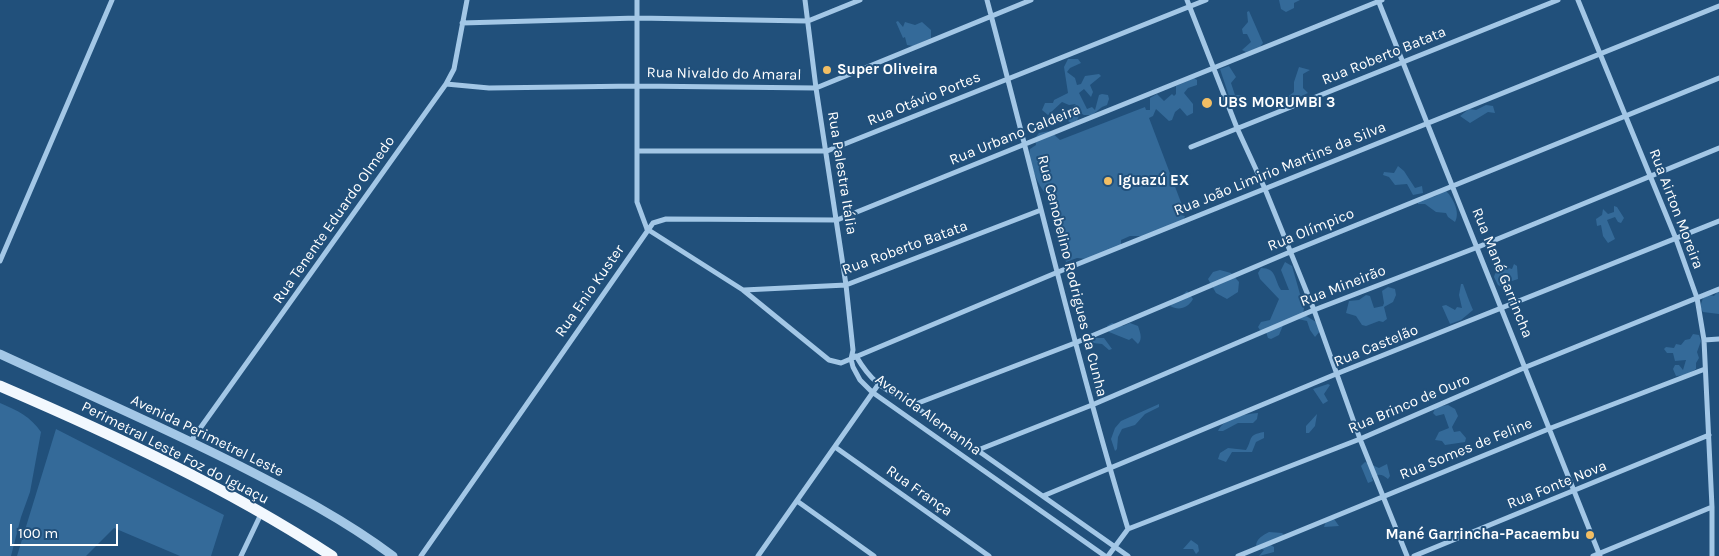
<!DOCTYPE html>
<meta charset="utf-8">
<style>
body{margin:0}
#map{position:relative;width:1719px;height:556px;overflow:hidden;background:#21507b;font-family:Karla,sans-serif}
canvas{display:block}
.scale{position:absolute;left:10px;top:524px;width:108px;height:22px;box-sizing:border-box;border:2px solid #fff;border-top:0;padding-left:6px;font-size:15px;line-height:18px;white-space:nowrap;color:#fff;-webkit-text-stroke:4px #21507b;paint-order:stroke}
</style>
<div id="map">
<canvas width="1719" height="556"></canvas>
<div class="scale">100 m</div>
</div>
<script>
const g = document.querySelector('canvas').getContext('2d');
g.lineJoin = 'round';
function fill(path, color) { g.fillStyle = color; g.fill(path, 'evenodd'); }
function trace(path, color, width, dash) { g.strokeStyle = color; g.lineWidth = width; g.lineCap = dash ? 'butt' : 'round'; g.setLineDash(dash || []); g.stroke(path); }
function label(font, color, halo, rows, align = 'center') {
  g.font = font + ' Karla,sans-serif'; g.lineWidth = 4; g.setLineDash([]); g.textBaseline = 'middle'; g.strokeStyle = halo; g.fillStyle = color; for (const [text, x, y, turn = 0] of rows) {
    g.save(); g.translate(x, y); g.rotate((+turn || 0) * Math.PI / 180); g.textAlign = isNaN(turn) ? turn : align; if (halo) g.strokeText(text, 0, 0); g.fillText(text, 0, 0); g.restore();
  }
}
fill(new Path2D(`
 M1279,0H1300L1294,3V8L1286,12L1281,9Z
 M1249,11L1263,43L1259,48L1246,52L1242,50L1251,42L1247,34H1243L1242,29L1248,22L1247,12Z
 M898,21L903,27L905,22L915,25L922,22L931,30V38L913,46L907,45L905,37L903,38L896,22Z
 M1068,59H1078L1081,63L1070,68L1067,72L1075,78L1077,85L1081,84L1085,76L1099,74L1101,76L1090,85L1093,92L1091,97L1084,89L1079,93L1087,109L1092,107L1095,110L1099,95L1102,94L1108,95L1109,99L1107,105L1102,107L1092,115H1084L1080,113L1077,121L1071,123L1068,121L1073,116L1071,108L1076,104L1069,105L1062,102L1048,115L1042,110L1045,103H1053L1054,100L1068,93L1064,67Z
 M1229,66L1236,77L1231,83L1235,95H1243L1246,97L1244,104L1236,106L1233,99L1229,96L1220,69Z
 M1299,67L1310,70L1303,74V88L1308,93L1289,102L1286,98L1294,92V82Z
 M1194,78L1197,80V85L1188,88L1184,93L1193,104V113L1187,116L1180,108L1175,112L1172,120L1169,121L1156,109L1153,116L1149,118L1185,213L1180,215L1185,216L1183,221L1144,236H1130L1121,240V245L1086,259L1077,258L1066,262L1047,194C1038,188 1027,158 1030,149L1036,145L1035,138L1039,133L1050,131L1060,140L1145,107L1146,110H1150V98L1157,94L1164,101L1172,94L1174,96L1176,94V86Z
 M1486,105L1493,106L1495,113L1488,112L1470,123L1460,116L1469,109L1476,110Z
 M1398,166L1404,171L1415,188L1422,186L1423,193L1413,195L1407,184L1395,185L1389,177L1383,175L1384,172L1394,173Z
 M1445,190C1452,196 1461,212 1455,222L1448,217L1446,213L1436,212L1425,204H1418V201L1436,196Z
 M1614,206L1617,207L1624,218L1621,223L1618,222L1615,217L1607,220L1615,239L1608,243L1603,236L1601,225L1597,226L1596,219L1602,215L1603,209L1608,214L1614,212Z
 M1285,262L1292,266L1304,308L1303,314L1316,322L1320,331L1315,337L1310,330L1307,321L1298,319L1284,323L1279,335L1271,339L1268,338L1266,332L1260,330L1258,327L1261,322L1270,320L1279,299L1260,279L1258,273L1261,268C1277,268 1274,280 1281,290H1289L1281,270Z
 M1514,264L1517,266L1518,279L1512,281L1507,279L1502,287L1498,285L1494,277C1496,268 1504,266 1512,269Z
 M1220,270L1231,273L1239,282L1238,292L1227,299L1216,293L1208,279L1213,272Z
 M1461,284H1463C1466,292 1469,301 1473,310L1461,320L1450,324L1442,306L1446,305L1455,310L1457,307L1462,308L1459,295Z
 M1388,287L1395,289L1396,295L1393,302L1384,307L1387,319L1383,322L1379,321L1366,326L1362,325L1356,316L1346,313L1349,301L1359,300L1366,295L1370,296L1374,308L1383,306L1384,303L1382,291Z
 M1719,290V314L1703,312L1700,307L1703,298L1709,295L1714,296Z
 M1187,291L1193,299C1188,308 1179,311 1170,306Z
 M1112,323L1123,326L1130,323L1138,326C1140,332 1143,339 1138,344L1132,338L1129,340L1109,332L1107,326Z
 M1693,334L1699,335L1701,341L1697,352L1699,358L1696,363V369L1686,375L1676,376L1673,369L1675,365H1679L1683,370L1686,360L1675,361L1673,353H1667L1664,349L1666,347L1674,348L1676,344L1681,345L1685,340L1690,339Z
 M1095,338H1104L1112,349L1109,350L1102,344L1093,343L1092,339Z
 M1328,384L1330,385L1324,394L1328,401L1323,404L1313,389Z
 M0,403C17,410 31,417 41,432L30,492L21,517L11,556H0Z
 M1159,404V407L1145,414L1135,425L1122,429L1118,437L1117,449L1115,451L1111,439L1115,428L1121,421Z
 M1448,405L1455,409L1458,416L1452,427L1454,432L1460,431L1466,438L1465,442L1445,445L1442,441L1435,440L1439,432L1449,428L1444,414L1436,416L1433,413L1436,407Z
 M1258,413L1257,419L1253,423H1238L1223,431H1218C1224,418 1245,414 1258,413Z
 M1317,414L1315,426L1309,433H1306V426Z
 M56,429L224,515L211,556H180L114,528L86,556H17Z
 M1264,432V438L1256,442L1252,452H1232L1226,462L1218,459L1220,453L1228,448L1246,450C1253,439 1247,435 1264,432Z
 M1365,462L1379,468L1387,464L1390,476L1388,479C1382,474 1378,473 1372,478L1373,481L1368,483L1361,466Z
 M1334,519L1339,526L1324,527L1326,521Z
 M1269,532L1282,533L1284,535L1269,544L1274,547V552L1259,556L1264,550L1256,546C1256,539 1263,535 1269,532Z
 M1191,540L1198,545L1199,551L1196,554L1193,549H1183Z`), '#346a99');
trace(new Path2D(`
 M637,0V202L647,229
 M805,0L816,88L846,285L853,350L851,359L853,367L860,380L872,392L1105,556
 M987,0C1034,176 1075,354 1128,529
 M1187,0L1237,128L1265,189L1314,310L1360,439L1407,556
 M1378,0L1600,556
 M1578,0L1676,239L1697,298L1704,340L1712,507V556
 M462,23L637,18L808,21L860,0
 M446,84L489,88L637,86L816,88L1031,0
 M1191,147L1558,0
 M638,151H827L1206,0
 M647,229L743,290L829,360L841,363L1058,272L1719,6
 M0,261L112,0
 M744,290L846,285L1041,210
 M1704,340L1719,339
 M856,356C873,385 885,389 913,405L1128,556
 M913,405L1075,343L1290,252L1719,78
 M191,441L446,84L454,69L467,0
 M835,447L989,556
 M978,450L1092,405L1314,310L1478,247L1719,148
 M1043,496L1336,374L1719,221
 M797,501L874,556
 M241,556L261,514
 M421,556L653,223L666,219L837,220L1382,0
 M758,556L878,385
 M1108,556L1128,529L1360,439L1526,367L1719,289
 M1238,556L1551,428L1705,369
 M1414,556L1709,435
 M1593,556L1712,507`), '#a3c7e6', 5);
trace(new Path2D(`
 M0,354C80,391 161,426 240,466C293,493 345,520 393,556`), '#a3c7e6', 9);
trace(new Path2D(`
 M0,386C114,435 228,488 332,556`), '#f2f8fe', 11);
for (const [x, y, r, color] of [
 [827,70,5,"#f2be64"],
 [1207,103,6,"#f2be64"],
 [1108,181,5,"#f2be64"],
 [1590,535,5,"#f2be64"]
]) { const dot = new Path2D(); dot.arc(x, y, r, 0, 2 * Math.PI); g.fillStyle = color; g.fill(dot); trace(dot, '#21507b', 2); }
label('15px', '#fff', '#21507b', [
 ["Rua Roberto Batata",1384,56,-22],
 ["Rua Nivaldo do Amaral",724,74,1],
 ["Rua Otávio Portes",924,99,-22],
 ["Rua Urbano Caldeira",1015,135,-22],
 ["Rua João Limirio Martins da Silva",1280,169,-22],
 ["Rua Palestra Itália",842,173,81],
 ["Rua Airton Moreira",1676,209,69],
 ["Rua Tenente Eduardo Olmedo",334,220,-55],
 ["Rua Olímpico",1311,230,-22],
 ["Rua Roberto Batata",905,248,-20],
 ["Rua Mané Garrincha",1502,273,68],
 ["Rua Cenobelino Rodrigues da Cunha",1072,276,76],
 ["Rua Mineirão",1343,286,-21],
 ["Rua Enio Kuster",590,291,-55],
 ["Rua Castelão",1376,346,-22],
 ["Rua Brinco de Ouro",1409,404,-23],
 ["Avenida Alemanha",928,415,36],
 ["Avenida Perimetrel Leste",207,436,26],
 ["Rua Somes de Feline",1466,449,-22],
 ["Perimetral Leste Foz do Iguaçu",175,453,27],
 ["Rua Fonte Nova",1557,485,-22],
 ["Rua França",919,491,35]
]);
label('bold 15px', '#fff', '#21507b', [
 ["Super Oliveira",837,70],
 ["UBS MORUMBI 3",1218,103],
 ["Iguazú EX",1118,181],
 ["Mané Garrincha-Pacaembu",1580,535,"right"]
], 'left');
</script>
